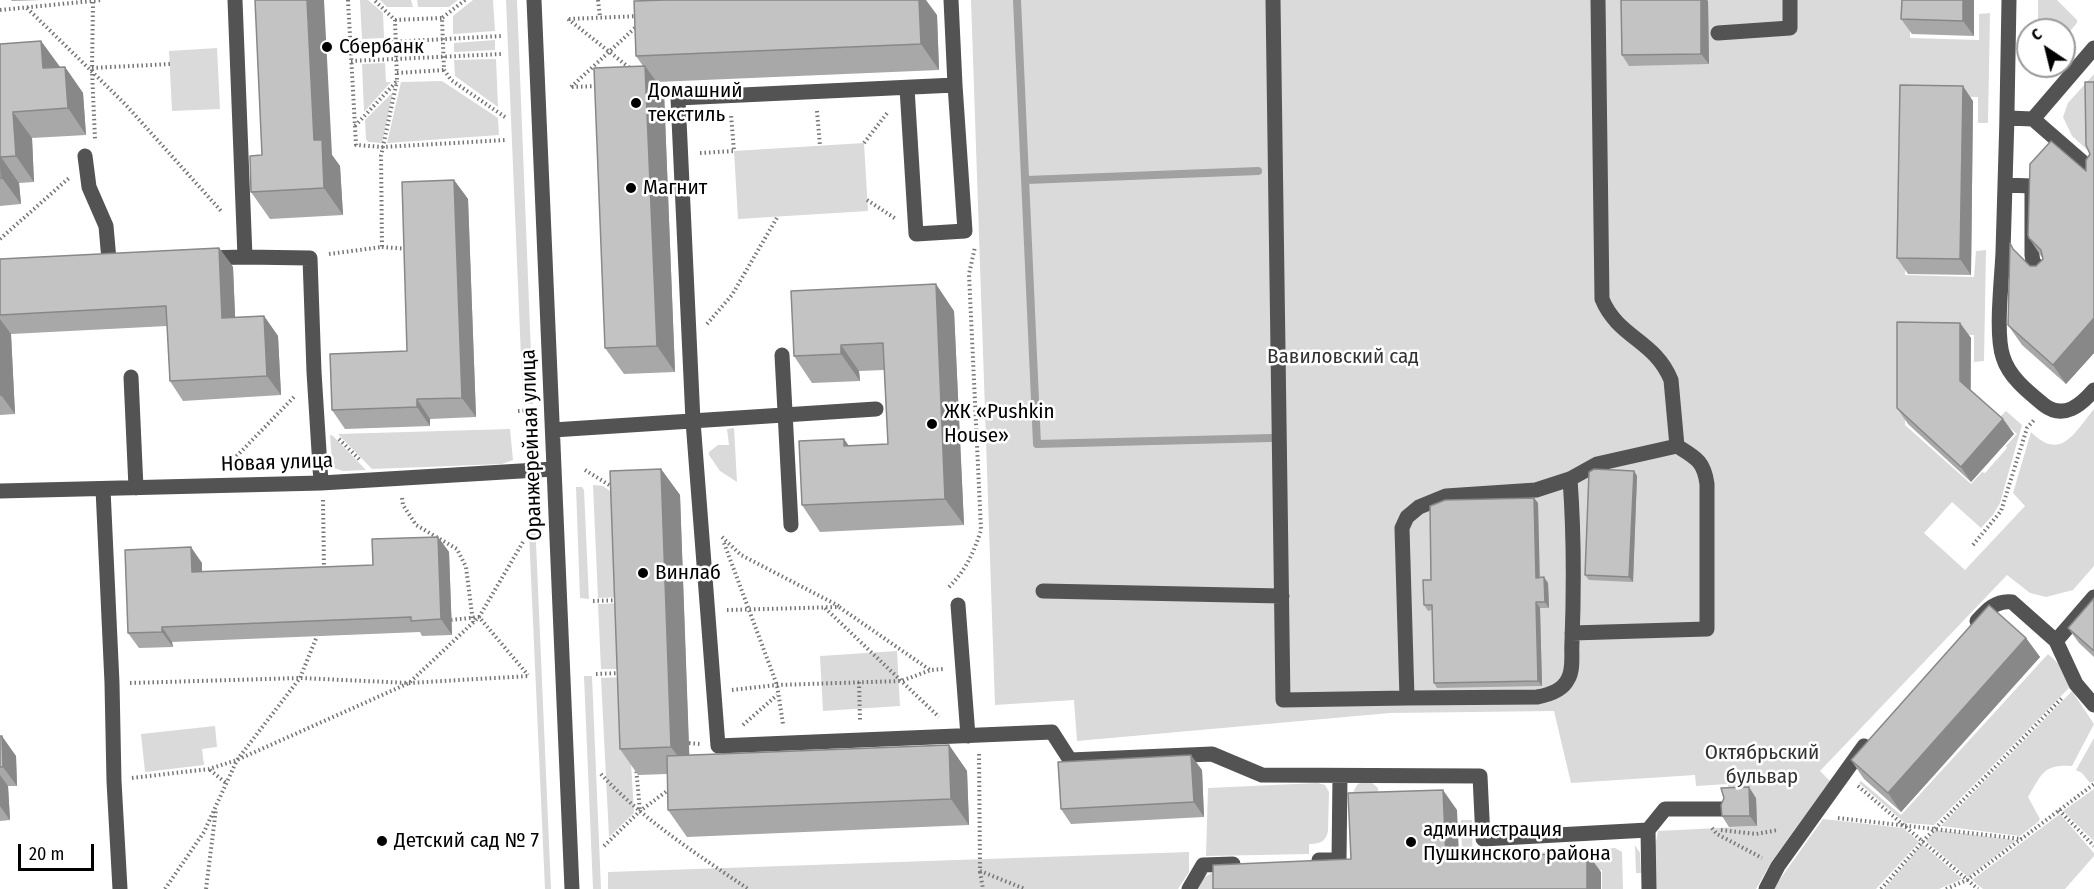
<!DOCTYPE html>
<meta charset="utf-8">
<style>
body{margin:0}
#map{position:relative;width:2094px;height:889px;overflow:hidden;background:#fff;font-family:"Fira Sans Condensed",sans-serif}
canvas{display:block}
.north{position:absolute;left:2016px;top:18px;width:60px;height:60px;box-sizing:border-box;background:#fff;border:2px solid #999;border-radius:50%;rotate:325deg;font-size:16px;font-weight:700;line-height:24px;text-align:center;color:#000}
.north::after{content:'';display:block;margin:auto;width:21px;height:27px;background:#000;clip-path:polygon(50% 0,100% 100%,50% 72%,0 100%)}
.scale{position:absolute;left:18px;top:844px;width:76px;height:27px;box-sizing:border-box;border:3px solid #000;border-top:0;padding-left:8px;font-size:18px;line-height:21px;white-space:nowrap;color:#000;-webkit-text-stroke:4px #fff;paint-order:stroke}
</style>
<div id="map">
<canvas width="2094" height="889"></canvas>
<div class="north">С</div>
<div class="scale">20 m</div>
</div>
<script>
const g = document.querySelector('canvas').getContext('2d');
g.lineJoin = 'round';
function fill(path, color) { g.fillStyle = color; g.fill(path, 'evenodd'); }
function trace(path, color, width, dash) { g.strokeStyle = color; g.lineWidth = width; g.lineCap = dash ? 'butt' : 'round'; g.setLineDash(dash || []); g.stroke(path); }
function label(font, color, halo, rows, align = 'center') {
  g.font = font + ' "Fira Sans Condensed",sans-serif'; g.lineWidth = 5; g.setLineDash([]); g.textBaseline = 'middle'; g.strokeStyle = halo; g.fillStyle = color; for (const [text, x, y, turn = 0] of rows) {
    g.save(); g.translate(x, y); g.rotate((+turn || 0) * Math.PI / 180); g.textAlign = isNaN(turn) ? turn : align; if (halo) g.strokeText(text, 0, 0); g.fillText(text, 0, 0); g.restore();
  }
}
fill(new Path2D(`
 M360,0H368L383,13L384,38L362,39Z
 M380,0H411L413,7H387Z
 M417,0H458L449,7H418Z
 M473,0H493L495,31L453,34V16Z
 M506,0H517L533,404H523Z
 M971,0H1910V38L1979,40V14L1990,13L1988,123H1978V97L1908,95L1905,275L1974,277L1976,251L1986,250L1984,361L1974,362V335L1905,334V425L1971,484L1982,472L1985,473L2007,448L2006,446L2017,434L1999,418L2006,411L2022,425L2000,503L1993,515L1981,528L1952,502L1924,533L1965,570L2025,506L2013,493L2031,432C2061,462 2074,433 2094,409V566L2073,590L2046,597L2030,593L2007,575L1820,771L1830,781L1772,861L1756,889H1656L1655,847L1658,831L1757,826L1728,798V784L1696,786L1695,775L1571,783L1554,711L1390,713L1077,741L1074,700L995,705Z
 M2038,0H2057L2077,20V23L2064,38V30H2038Z
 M495,40V50L454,52V43Z
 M217,48L220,109L172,111L169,51Z
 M496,59L498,107L455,76L454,60Z
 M385,63L386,82H391L364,112L362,64Z
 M2094,74V156L2072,136L2063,117L2068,103Z
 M442,81L498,118L499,135L387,143L401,82Z
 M393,92L382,143L368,142L366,139L365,120Z
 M864,143L868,211L738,219L734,151Z
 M734,428L737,482L720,471L709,455V452L718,445H729L727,429Z
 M510,429L513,460L502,464L372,469L338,434Z
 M330,435L333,436L366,470L343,471L334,468L332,461Z
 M593,485L603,486L618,497L623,597L598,598Z
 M576,487H582L584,490L589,599L580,598Z
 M527,488L534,496L551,889H545Z
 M623,603L626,669H601L598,604Z
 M897,651L900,706L823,711L820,656Z
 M2048,654L2063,668L2069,688L1934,825L1905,823L1859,783L1861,781L1901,815Z
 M584,676H592L601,889H593Z
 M626,677L634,813L609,837L601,678Z
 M2072,691L2094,724L2072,766C2043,764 2042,774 2028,797L2040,819L2038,822L2020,836L1941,826Z
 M215,726L217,747L202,749L204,765L145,772L141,734Z
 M2094,738V781L2090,783L2082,773L2076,770Z
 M1361,782H1371L1378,788L1379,811L1352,794L1357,785Z
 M1318,783L1325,785L1329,792L1328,831C1326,842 1319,844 1309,844V854L1206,856L1208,788Z
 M2094,789V841L2063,811Z
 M2060,814L2094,853V856L2065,889H1983L1972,880Z
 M1823,819L1903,828L1919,842L1876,889H1773Z
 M1461,820H1472L1473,880L1463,881Z
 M1935,830L2015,840H2016L1968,877L1926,841Z
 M1922,844L1962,879L1939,889H1884Z
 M1635,845L1640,853L1641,873H1636Z
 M1615,848L1622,852L1623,889H1602V870L1514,873L1515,858L1517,854Z
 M1189,852V872L1178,889H608V872Z
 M1214,871L1224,889H1195V884Z`), '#dadada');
trace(new Path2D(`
 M1017,0L1037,444L1271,438
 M1027,180L1258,171`), '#a1a1a1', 8);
trace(new Path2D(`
 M348,0L356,145L383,147L506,140
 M465,0L442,18L444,70L451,80L505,117
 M598,0L600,17
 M93,2L92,71L95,139
 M27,8L125,104L222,212
 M0,10L102,0
 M568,19L631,69
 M569,19L639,16
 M395,20L442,18
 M351,44L502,36
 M351,61L502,54
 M92,68L170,64
 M397,73L444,70
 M571,87L637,26
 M572,87L597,86
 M817,111L820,146
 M355,126L397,81L395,20L374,0
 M864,143L888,112
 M700,153L734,151L731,115
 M867,200L896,219
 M0,239L69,178
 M382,247L409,249
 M329,254L382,247L381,156L397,81
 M707,324L732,295L778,216
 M518,411L532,410
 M339,439L361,461
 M227,466L295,396
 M585,470L614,488
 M402,498L403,505L416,525L457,549L466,567L473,622
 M323,500L324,571
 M722,537L741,555L839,606
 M724,543L777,685L783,724
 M1973,545L2001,511L2027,428L2034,420
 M949,587C966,570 974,552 981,530L969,274L975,247
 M593,601L620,600
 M825,608L939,717
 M727,610L839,607L930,670
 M451,620L479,617L528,675
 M596,674L620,673
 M859,682L860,721
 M130,683L300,678L409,683L529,676
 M732,690L777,685L901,681L931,670L944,669
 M743,725L777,695
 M689,743L700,744
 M979,754L980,871L1025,889
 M636,767L640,811
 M210,770L226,783
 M601,774C643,820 697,854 748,889
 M132,778L209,769L237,760L409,683L479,617L523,542
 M1858,786L1978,889
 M2059,810L2094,846
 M1838,818L2022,839
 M1712,828L1717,834L1762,858
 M1721,830L1756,834L1778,830
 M604,846L640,811L671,788
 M980,872L983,889
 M165,889L204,832L237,760L300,678L317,636
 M206,889L216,809
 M1881,889L1923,841L2063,697
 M1946,889L1967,880L2094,784`), '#757575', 4, [1.5, 3]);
trace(new Path2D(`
 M235,0L245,257L310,258L314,372L321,483
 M534,0L572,889
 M1273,0L1283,700L1407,698
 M1598,0L1602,299C1618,338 1655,340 1671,380L1677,446
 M2009,0C2008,84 2006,168 2003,252C2002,278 1995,334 2003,357C2009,377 2028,392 2044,405C2064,420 2081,405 2094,390
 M1718,33L1790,28V0
 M955,85L678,98L693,421L718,746L1052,732L1070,760L1212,754L1262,775L1480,776L1483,839L1648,830L1665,809H1722
 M907,88L916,234L965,231L955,85L951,0
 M2008,118L2033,119L2094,48
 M2033,119L2094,172
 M85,156L89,187L106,226L109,260
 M2005,185L2032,186V255L2033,262L2047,276
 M206,258L245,257
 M782,355L791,525
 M131,377L136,488
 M553,430L876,409
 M1570,479C1574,533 1574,588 1572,642C1571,653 1574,669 1568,679C1563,690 1548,695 1537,697L1407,698L1402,528L1407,517L1419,507L1446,496L1536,490L1570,479L1597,464L1677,446C1696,458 1704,461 1707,484V629L1572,633
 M103,489L112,683L114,781L120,889
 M0,491L321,483L554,469
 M1043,591L1282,596
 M958,605L968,736
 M1977,621C1987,610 1996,600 2012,602L2056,641L2094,597
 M2056,641L2076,684L2094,705
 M1648,830L1649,889
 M1319,860H1339L1340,776
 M1189,889L1203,865L1233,864
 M1766,889L1778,866L1864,746`), '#535353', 15);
fill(new Path2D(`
 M11,0H43L12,1Z
 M1974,0V36L1912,34L1901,19Z
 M1708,1L1709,64L1629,66L1622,55Z
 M937,15L939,70L657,82L664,92L675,372L624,374L605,348L643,66L636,56Z
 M41,41L60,67H65L83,93L86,135L32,138L34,182L19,183L21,204L0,206V44Z
 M2094,82V353L2066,384L2022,345L2008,325L2018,254L2030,266H2036L2043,259L2029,238L2086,171L2090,154Z
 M1973,101L1971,275L1908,274L1897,258Z
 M262,155H332L340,166L343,215L270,219L251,192Z
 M454,180L468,199L476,417L430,419V426L345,429L332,410L407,351Z
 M219,248L233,267L235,318L264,316L278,336L281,395L183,401L170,381L167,326L11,334L15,414L0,415V259Z
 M954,311L964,525L820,532L802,505L844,439L849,446L888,444L884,370L859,371L860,381L812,383L794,356Z
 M1960,323L1971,338V390L2003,419L2014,434L1971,482L1908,424L1897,408Z
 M661,469L680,495L689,755L949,745L967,771L969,825L687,837L668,810L667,774L638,775L620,749Z
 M1634,471L1637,476L1633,582L1589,580L1585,575Z
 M1534,498L1538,503L1539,577L1548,583L1549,608H1540L1542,686L1437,688L1434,683L1432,610L1428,611L1424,605L1431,580Z
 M438,537L449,552L452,635L422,636L420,632L172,642L173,647L139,648L128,633L202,563V572L373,565Z
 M2094,598V657L2079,643L2068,628Z
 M2026,638L2040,657L1901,812L1864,779L1851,760Z
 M0,736L16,756L17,786H8L10,820L0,821Z
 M1202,770L1204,817L1071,824L1061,809Z
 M1756,798L1757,826L1729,827L1722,816Z`), '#a8a8a8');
fill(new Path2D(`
 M307,0H324L332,155L340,166L343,215L324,188L314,140Z
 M919,0H926L937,15L939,70L921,44Z
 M1701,0H1707L1708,1L1709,64L1701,54Z
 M1963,0H1974V36L1963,21Z
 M41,41L60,67L43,68Z
 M645,66L664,92L675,372L657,346Z
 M65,67L83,93L86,135L68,108Z
 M1963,86L1973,101L1971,275L1960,259Z
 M13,112L32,138L34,182L16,156Z
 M1,157L19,183L21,204L2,178Z
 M454,180L468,199L476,417L462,398Z
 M219,248L233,267L236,338L222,318Z
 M936,284L954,311L964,525L945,499Z
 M264,316L278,336L281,395L267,376Z
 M2094,318V353L2066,384L2053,365Z
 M0,319L11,334L15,414L1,395L0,372Z
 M1960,323L1971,338L1970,396L1960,381Z
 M841,345L859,371L860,381L841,354Z
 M417,399L430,419V426L417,407Z
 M2003,419L2014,434L1971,482L1961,467Z
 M844,439L862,465L844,446Z
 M661,469L680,495L690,773L671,747Z
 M1634,471L1637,476L1633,582L1629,577Z
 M1534,498L1538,503L1540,583L1536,578Z
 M438,537L449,552L452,635L441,619Z
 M191,547L202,563V588L192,572Z
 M1544,577L1548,583L1549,608L1545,602Z
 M1536,602L1540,608L1542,686L1538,681Z
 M162,627L172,642L173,647L162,632Z
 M2026,638L2040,657L1901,812L1888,793Z
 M2,736L16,756L17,786L3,767Z
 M949,745L967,771L969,825L951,799Z
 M1191,755L1202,770L1204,817L1194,802Z
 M0,775L8,786L10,820L0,806Z
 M1749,787L1756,798L1757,826L1750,816Z
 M1443,790L1457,810L1460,878L1446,858Z
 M1587,853L1601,872V889H1587Z`), '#888');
const building = new Path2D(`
 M255,0H307L314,140H322L324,188L251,192L250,156L262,155Z
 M666,0H919L921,44L636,56L634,1Z
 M1621,0H1701V54L1622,55Z
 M1902,0H1963V21L1901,19Z
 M41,41L43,68L65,67L68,108L13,112L16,156L1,157L2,178H0V44Z
 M645,66L657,346L605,348L594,68Z
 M2085,82H2094V318L2053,365L2008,325L2010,243L2013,249L2030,266H2036L2043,259L2041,250L2029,238L2028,235L2030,164L2051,141L2086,171V160L2090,154L2086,145Z
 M1900,85L1963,86L1960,259L1897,258Z
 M454,180L462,398L417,399V407L332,410L330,354L407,351L402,182Z
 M219,248L222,318L264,316L267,376L170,381L166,306L0,315V259Z
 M936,284L945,499L802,505L799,441L844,439V446L888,444L883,343L841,345V354L794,356L791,291Z
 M1897,322L1960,323V381L2003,419L1961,467L1897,408Z
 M0,372L1,395H0Z
 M661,469L671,747L620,749L610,471Z
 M1594,469L1634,471L1629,577L1585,575L1589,472Z
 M1534,498L1536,578L1544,577L1545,602H1536L1538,681L1434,683L1432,605H1424L1423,580H1431L1430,506L1445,500Z
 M438,537L441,619L411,621V617L162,627V632L128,633L125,550L191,547L192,572L373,565L372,539Z
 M2094,598V651L2068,628Z
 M1989,605L2026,638L1888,793L1851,760Z
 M0,736H2L3,767H0Z
 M949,745L951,799L668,810L667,756Z
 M1191,755L1194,802L1061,809L1058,762Z
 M1749,787L1750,816H1722L1721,805L1724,798L1721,788Z
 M1443,790L1446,858L1587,853V889H1213V865L1351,859L1348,793Z`);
fill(building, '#c3c3c3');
trace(building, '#888', 1.5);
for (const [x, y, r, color] of [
 [327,47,6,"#000"],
 [636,103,6,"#000"],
 [631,188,6,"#000"],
 [932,424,6,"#000"],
 [643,573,6,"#000"],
 [382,841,6,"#000"],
 [1411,842,6,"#000"]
]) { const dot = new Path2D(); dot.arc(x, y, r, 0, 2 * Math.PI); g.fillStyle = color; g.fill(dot); trace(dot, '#fff', 2); }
label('21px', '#000', '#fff', [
 ["Сбербанк",339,47],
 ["Домашний",648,91],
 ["текстиль",648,115],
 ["Магнит",643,188],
 ["ЖК «Pushkin",944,412],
 ["House»",944,436],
 ["Винлаб",655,573],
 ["администрация",1423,830],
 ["Пушкинского района",1423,854],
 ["Детский сад № 7",394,841]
], 'left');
label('21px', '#313131', '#fff', [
 ["Вавиловский сад",1343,357],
 ["Октябрьский",1762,753],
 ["бульвар",1762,777]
]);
label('21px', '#000', '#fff', [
 ["Оранжерейная улица",532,445,-92],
 ["Новая улица",277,463,-2]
]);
</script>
